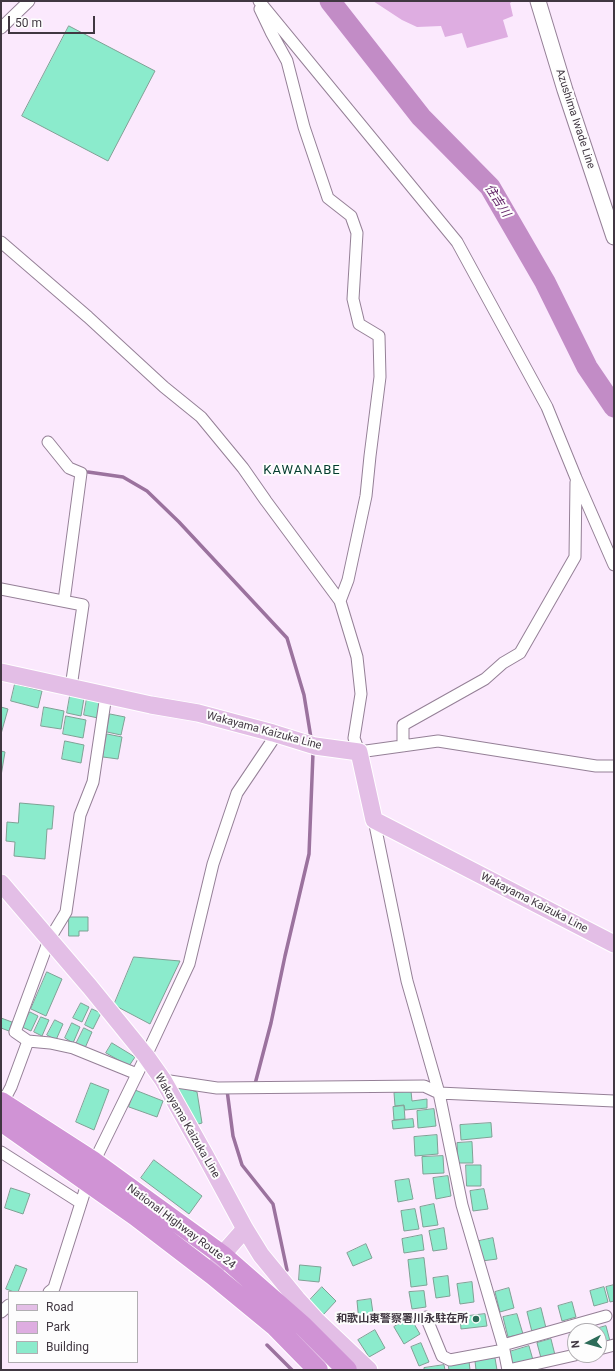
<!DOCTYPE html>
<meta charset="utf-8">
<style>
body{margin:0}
#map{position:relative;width:615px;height:1371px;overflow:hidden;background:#fbe9fd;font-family:Roboto,sans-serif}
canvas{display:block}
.frame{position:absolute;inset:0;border:2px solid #403741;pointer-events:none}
.legend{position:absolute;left:8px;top:1291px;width:130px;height:72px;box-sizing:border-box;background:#fdfdfd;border:1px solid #b1aeb2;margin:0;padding:5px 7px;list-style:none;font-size:12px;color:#403741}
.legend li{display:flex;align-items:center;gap:8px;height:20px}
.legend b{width:20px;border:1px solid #b1aeb2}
.north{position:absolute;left:567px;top:1323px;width:40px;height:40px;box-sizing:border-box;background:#fdfdfd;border:1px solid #b1aeb2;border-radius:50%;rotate:264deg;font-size:11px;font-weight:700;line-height:16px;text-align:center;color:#403741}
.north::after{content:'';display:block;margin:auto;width:14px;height:18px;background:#2d6c59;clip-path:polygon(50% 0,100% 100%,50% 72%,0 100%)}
.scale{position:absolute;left:8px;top:16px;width:87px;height:18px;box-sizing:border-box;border:2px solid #403741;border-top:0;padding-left:5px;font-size:12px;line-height:14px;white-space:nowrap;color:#403741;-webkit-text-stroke:3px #fdfdfd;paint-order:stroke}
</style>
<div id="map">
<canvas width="615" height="1371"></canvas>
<div class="frame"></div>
<ul class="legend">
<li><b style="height:5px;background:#e3bee6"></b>Road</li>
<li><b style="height:11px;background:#deade1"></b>Park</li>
<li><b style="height:11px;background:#8bebcc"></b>Building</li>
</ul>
<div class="north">N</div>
<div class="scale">50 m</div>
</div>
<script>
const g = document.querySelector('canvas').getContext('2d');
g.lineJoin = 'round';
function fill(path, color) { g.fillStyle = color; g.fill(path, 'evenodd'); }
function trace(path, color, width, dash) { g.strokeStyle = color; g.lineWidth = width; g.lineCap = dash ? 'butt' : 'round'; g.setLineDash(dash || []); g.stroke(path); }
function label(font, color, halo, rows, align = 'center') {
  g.font = font + ' Roboto,"Noto Sans JP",sans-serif'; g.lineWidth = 4; g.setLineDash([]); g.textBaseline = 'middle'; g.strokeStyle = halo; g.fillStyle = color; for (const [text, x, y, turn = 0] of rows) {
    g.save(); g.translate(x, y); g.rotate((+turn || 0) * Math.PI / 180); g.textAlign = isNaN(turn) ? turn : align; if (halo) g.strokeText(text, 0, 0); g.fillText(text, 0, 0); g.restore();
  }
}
fill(new Path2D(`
 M373,1H513L510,3L513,16L503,20L508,37L467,48L462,33L445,37L441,26L417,27L402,20Z`), '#deade1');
trace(new Path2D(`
 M88,472L123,477L147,491L179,522L287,638L304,695L311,738
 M254,1084H255L271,1023L285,956L309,854L313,753
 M227,1090L233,1136L242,1165L273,1204L287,1270
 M267,1345L292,1370`), '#9b729e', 3.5);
trace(new Path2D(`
 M330,1L421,117L490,187L545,282L587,367L614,407`), '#c28cc6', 21);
const building = new Path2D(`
 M69,26L155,71L108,161L22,116Z
 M15,684L42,691L38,708L11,701Z
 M70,696L84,698L81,716L67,713Z
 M87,698L101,700L98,718L84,715Z
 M1,707L8,709L1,734Z
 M44,707L64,711L61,729L41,726Z
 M110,714L125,717L121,735L107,732Z
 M66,716L86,720L83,738L63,734Z
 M107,734L122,737L118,759L103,757Z
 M65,741L84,745L81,763L62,759Z
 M1,751L5,752L1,776Z
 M20,803L54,806L52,829H47L45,859L14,856L15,842L6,841L7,822L18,823Z
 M69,917H88V931H79V936H69Z
 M134,957L180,961L150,1024L114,1005Z
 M47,972L62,979L46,1016L31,1009Z
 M81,1003L89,1007L82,1022L73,1018Z
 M92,1009L101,1013L93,1029L85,1025Z
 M30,1012L38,1016L31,1031L22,1027Z
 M41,1017L49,1020L42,1036L34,1032Z
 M1,1018L12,1022L9,1031L1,1028Z
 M55,1020L63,1024L56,1040L47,1035Z
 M72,1023L80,1027L73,1043L65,1038Z
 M84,1028L92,1032L85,1048L76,1044Z
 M112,1043L135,1057L129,1066L106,1053Z
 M91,1083L109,1090L94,1130L76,1122Z
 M179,1086L197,1092L202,1123L195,1125L175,1092Z
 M135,1090L163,1101L157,1117L129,1107Z
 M411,1091L412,1101L427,1099V1108L405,1110L404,1105L395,1106L394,1093Z
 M404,1106L405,1119L394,1120L393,1107Z
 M434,1109L436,1126L418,1128L417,1111Z
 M413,1119L414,1127L393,1129L392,1121Z
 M491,1123L492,1137L461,1140L460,1125Z
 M437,1135L438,1154L415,1156L414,1137Z
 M472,1142L473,1163H458L457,1143Z
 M443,1156L444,1173L423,1174L422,1157Z
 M154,1160L202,1196L189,1214L141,1178Z
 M466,1165H481V1186H467Z
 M448,1176L451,1196L436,1199L433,1178Z
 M409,1179L413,1199L398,1202L395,1181Z
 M11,1188L30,1194L23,1214L5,1208Z
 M484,1189L488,1209L473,1211L470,1191Z
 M434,1204L438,1225L423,1227L420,1207Z
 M415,1209L419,1229L404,1231L401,1211Z
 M444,1228L447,1249L433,1251L429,1231Z
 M422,1235L424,1250L404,1253L402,1239Z
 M493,1238L497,1259L482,1261L479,1241Z
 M366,1244L372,1258L353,1266L347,1253Z
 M424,1258L427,1285L411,1287L408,1260Z
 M16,1265L27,1269L18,1292H14L6,1289Z
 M300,1265L321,1267L319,1282L299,1280Z
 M448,1276L450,1296L436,1298L433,1278Z
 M472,1282L474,1302L460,1304L457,1284Z
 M614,1285V1301L610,1302L606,1287Z
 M322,1287L336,1301L323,1315L309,1301Z
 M604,1287L608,1302L594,1306L590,1291Z
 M509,1288L514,1308L500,1312L495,1292Z
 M424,1291L426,1307L412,1309L409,1292Z
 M371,1299L374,1320L359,1322L357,1301Z
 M572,1302L576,1317L562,1321L558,1306Z
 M541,1308L546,1328L532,1332L527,1312Z
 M485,1314L487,1326L461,1329L460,1317Z
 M517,1314L523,1334L508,1337L503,1317Z
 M410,1317L420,1334L404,1344L394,1327Z
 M606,1326L610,1341L599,1344V1331H592V1330Z
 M375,1330L385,1348L369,1357L358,1340Z
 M575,1333V1350H572L569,1335Z
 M551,1339L555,1355L541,1358L537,1343Z
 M421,1343L429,1362L419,1366L411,1347Z
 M529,1346L533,1360L513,1366L509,1352Z
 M495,1358L497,1370H476L475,1361Z
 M469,1361L470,1370H449L448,1364Z
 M444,1365L445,1370H424V1368Z`);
fill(building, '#8bebcc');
trace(building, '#7fa195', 1);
const street = new Path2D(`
 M259,1L457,242L547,407L576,478L614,565
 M260,9L271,32L287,61L304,127L328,198L351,216L357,233L353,299L359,324L379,336L380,377L370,456L366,496L348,580L340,601
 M1,28L29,1
 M1,242L88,317L164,387L201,417L243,468L266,501L340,601L357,657L361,694L354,738L359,752L438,741L596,766H614
 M48,442L69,468L81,473L64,601
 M1,589L83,605L71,687
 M403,746V725L485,679L503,663L520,653L575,557L576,482
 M374,820L407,981L439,1093L462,1205L503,1345L508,1370
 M28,1041L50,1043L73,1048L137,1074
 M163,1080L217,1088L424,1086L439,1093L614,1101
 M1,1106L11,1087L28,1041L15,1032L49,940L66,912L80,815L93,782L106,695
 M1,1152L81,1203
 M49,1292L54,1288L94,1162L146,1056L189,964L213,864L237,793L272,741L273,733
 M1,1312L9,1305
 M426,1317L442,1356L450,1360L504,1350
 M503,1345L606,1316
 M599,1349L614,1345
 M508,1370L575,1355`);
const secondary = new Path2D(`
 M538,1L565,90L614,237`);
const primary = new Path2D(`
 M1,672L151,705L198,713L273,733L315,746L359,752L374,820L614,944
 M1,883L90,987L146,1056L163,1080L205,1155L245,1229L261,1255L297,1299L317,1321L369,1370
 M216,1267L222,1255L245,1229`);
const highway = new Path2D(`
 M1,1102L94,1162L222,1255L303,1326L347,1370
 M1,1121L136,1216L213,1275L275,1326L318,1370`);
trace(street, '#958097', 13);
trace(secondary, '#958097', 17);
trace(primary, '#fff', 19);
trace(highway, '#fff', 22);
trace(street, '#fff', 11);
trace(secondary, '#fff', 15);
trace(primary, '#e3bee6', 17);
trace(highway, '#d093d5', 20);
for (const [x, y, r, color] of [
 [476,1319,4,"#2d6c59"]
]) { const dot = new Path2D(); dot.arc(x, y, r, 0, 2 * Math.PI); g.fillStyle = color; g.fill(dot); trace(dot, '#fdfdfd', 1.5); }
label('11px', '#403741', '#fdfdfd', [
 ["Azushima Iwade Line",575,119,72],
 ["Wakayama Kaizuka Line",264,731,15],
 ["Wakayama Kaizuka Line",534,903,27],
 ["Wakayama Kaizuka Line",187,1126,60],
 ["National Highway Route 24",181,1227,37]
]);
label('bold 11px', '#403741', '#fdfdfd', [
 ["和歌山東警察署川永駐在所",468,1319]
], 'right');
label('italic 12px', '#5c1b62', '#fdfdfd', [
 ["住吉川",497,201,57]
]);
g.letterSpacing = '1px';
label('13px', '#023b2d', '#fdfdfd', [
 ["KAWANABE",302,471]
]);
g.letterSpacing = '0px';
</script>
